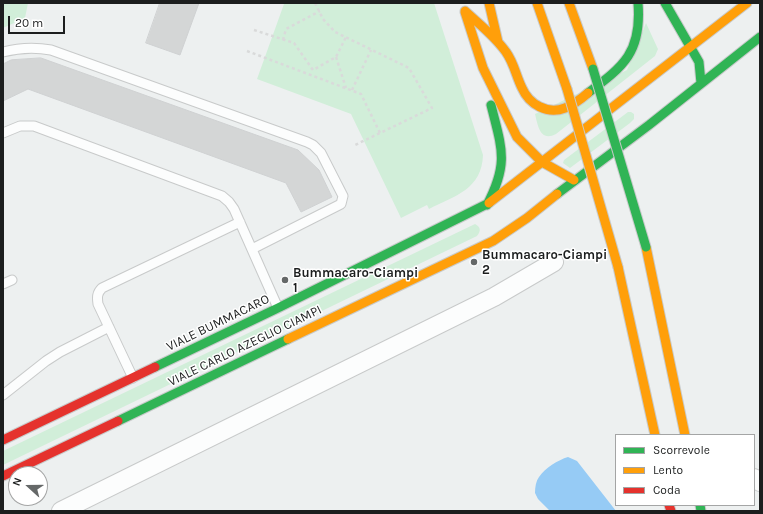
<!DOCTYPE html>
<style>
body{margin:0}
#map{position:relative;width:763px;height:514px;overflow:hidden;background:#edf0f0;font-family:Karla,sans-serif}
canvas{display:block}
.frame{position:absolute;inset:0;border:4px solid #1c1e1e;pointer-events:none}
.legend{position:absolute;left:615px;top:434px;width:140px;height:72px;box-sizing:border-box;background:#fff;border:1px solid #a4a5a5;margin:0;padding:5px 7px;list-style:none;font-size:12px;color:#1c1e1e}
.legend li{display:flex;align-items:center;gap:8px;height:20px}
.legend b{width:20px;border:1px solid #a4a5a5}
.north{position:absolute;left:8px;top:466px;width:40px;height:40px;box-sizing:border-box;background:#fff;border:1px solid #a4a5a5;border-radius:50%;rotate:291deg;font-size:11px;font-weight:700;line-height:16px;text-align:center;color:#1c1e1e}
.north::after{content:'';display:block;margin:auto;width:14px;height:18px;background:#656868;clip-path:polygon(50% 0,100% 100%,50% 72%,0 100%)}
.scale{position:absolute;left:8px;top:16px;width:57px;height:18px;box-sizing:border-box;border:2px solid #1c1e1e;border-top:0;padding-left:5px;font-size:12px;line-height:14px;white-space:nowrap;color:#1c1e1e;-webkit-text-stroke:3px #fff;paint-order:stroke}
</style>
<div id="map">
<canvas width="763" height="514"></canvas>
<div class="frame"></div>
<ul class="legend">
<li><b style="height:5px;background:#30b455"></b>Scorrevole</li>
<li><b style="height:5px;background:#ff9f0a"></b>Lento</li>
<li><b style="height:5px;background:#e5322d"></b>Coda</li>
</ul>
<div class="north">N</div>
<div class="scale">20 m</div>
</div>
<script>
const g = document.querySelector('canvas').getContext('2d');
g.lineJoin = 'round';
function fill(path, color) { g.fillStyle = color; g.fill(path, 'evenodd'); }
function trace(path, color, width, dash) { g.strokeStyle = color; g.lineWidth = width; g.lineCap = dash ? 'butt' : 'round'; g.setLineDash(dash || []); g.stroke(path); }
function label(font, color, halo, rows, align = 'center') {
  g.font = font + ' Karla,sans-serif'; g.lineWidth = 3; g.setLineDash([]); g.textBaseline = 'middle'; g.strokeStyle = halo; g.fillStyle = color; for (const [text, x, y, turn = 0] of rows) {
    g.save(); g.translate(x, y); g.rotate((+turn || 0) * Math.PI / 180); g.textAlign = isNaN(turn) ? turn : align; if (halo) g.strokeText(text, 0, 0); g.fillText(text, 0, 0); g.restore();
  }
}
fill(new Path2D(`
 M3,3H28L25,18L3,28Z
 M286,3H434L483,155C482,189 455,196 429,209L427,205L401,218L351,114L257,79L284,4Z
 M646,23L657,47L658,49L655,56L556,134C540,142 538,126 535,114L627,70Z
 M628,112H631L634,114V119L630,123L570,168L563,163L564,160Z
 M475,224C481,227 481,231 477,236L3,465V451Z`), '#d1eed9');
fill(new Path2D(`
 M568,457L577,461L616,511H550L538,499L535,493C535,487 536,481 539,477C545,468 558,460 568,457Z`), '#96cbf5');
const building = new Path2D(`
 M160,3H199L180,55L146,43Z
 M41,58L298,150L319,170L332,197L301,212L286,183L28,89L3,101V64L11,60Z`);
fill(building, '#d4d6d6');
trace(building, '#cfd1d2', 1);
const lane = new Path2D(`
 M3,52C18,48 35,47 51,50L307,142L313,145L321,153L343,196L341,204L252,249
 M3,133L20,126H34L222,196L229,202L234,209L278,308
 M3,284L12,280
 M133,378L98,304C97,297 97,293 102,288L240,222
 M3,395L46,361L60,352L109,327`);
const street = new Path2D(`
 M754,478L760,482
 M61,511L494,297L554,262`);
const fast = new Path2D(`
 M665,3L699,62L701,83
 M588,93C624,66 642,52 638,3
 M557,194L649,125L760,37
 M487,205C509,163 502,149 491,105
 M155,367L278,308L489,203
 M118,421L288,339
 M700,505L701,511`);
const slow = new Path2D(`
 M489,3L498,42
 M537,3L567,89
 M569,3L593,69
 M465,11C479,24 495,36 506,52C514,63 516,76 522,88C529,104 547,115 565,108C573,105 581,99 588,93
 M465,12L483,68L517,137L542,162L574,180
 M489,203L747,3
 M646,247L685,435
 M618,267L655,435
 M288,339L493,241L527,218L557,194`);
const jam = new Path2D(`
 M3,440L155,367
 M3,476L118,421
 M669,505L671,511`);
trace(lane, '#c8caca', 11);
trace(street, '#c8caca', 20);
trace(fast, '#c8caca', 11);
trace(slow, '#c8caca', 11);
trace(jam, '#c8caca', 11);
trace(new Path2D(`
 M315,3L323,19L335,32L409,68L432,108L353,146
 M254,30L294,43L313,70L336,57L346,37
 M283,40L286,29L320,11
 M247,51L361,94L380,133
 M336,57L346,88
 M352,90L371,50`), '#d9dada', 2.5, [3, 3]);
trace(lane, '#fcfdfd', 9);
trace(street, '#fcfdfd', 18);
trace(fast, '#30b455', 9);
trace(slow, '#ff9f0a', 9);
trace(jam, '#e5322d', 9);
const fastBridge = new Path2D(`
 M593,69L646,247`);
const slowBridge = new Path2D(`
 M567,89L618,267`);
trace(fastBridge, '#c8caca', 11, []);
trace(slowBridge, '#c8caca', 11, []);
trace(fastBridge, '#30b455', 9);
trace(slowBridge, '#ff9f0a', 9);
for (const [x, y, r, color] of [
 [474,262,4,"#656868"],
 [285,280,4,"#656868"]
]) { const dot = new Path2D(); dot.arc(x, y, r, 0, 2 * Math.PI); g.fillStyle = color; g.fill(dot); trace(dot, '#fff', 1.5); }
label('bold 13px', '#1c1e1e', '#fff', [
 ["Bummacaro-Ciampi",482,255],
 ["2",482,270],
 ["Bummacaro-Ciampi",293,273],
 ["1",293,288]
], 'left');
label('13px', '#1c1e1e', '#fff', [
 ["VIALE BUMMACARO",218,323,-26],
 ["VIALE CARLO AZEGLIO CIAMPI",245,346,-26]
]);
</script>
